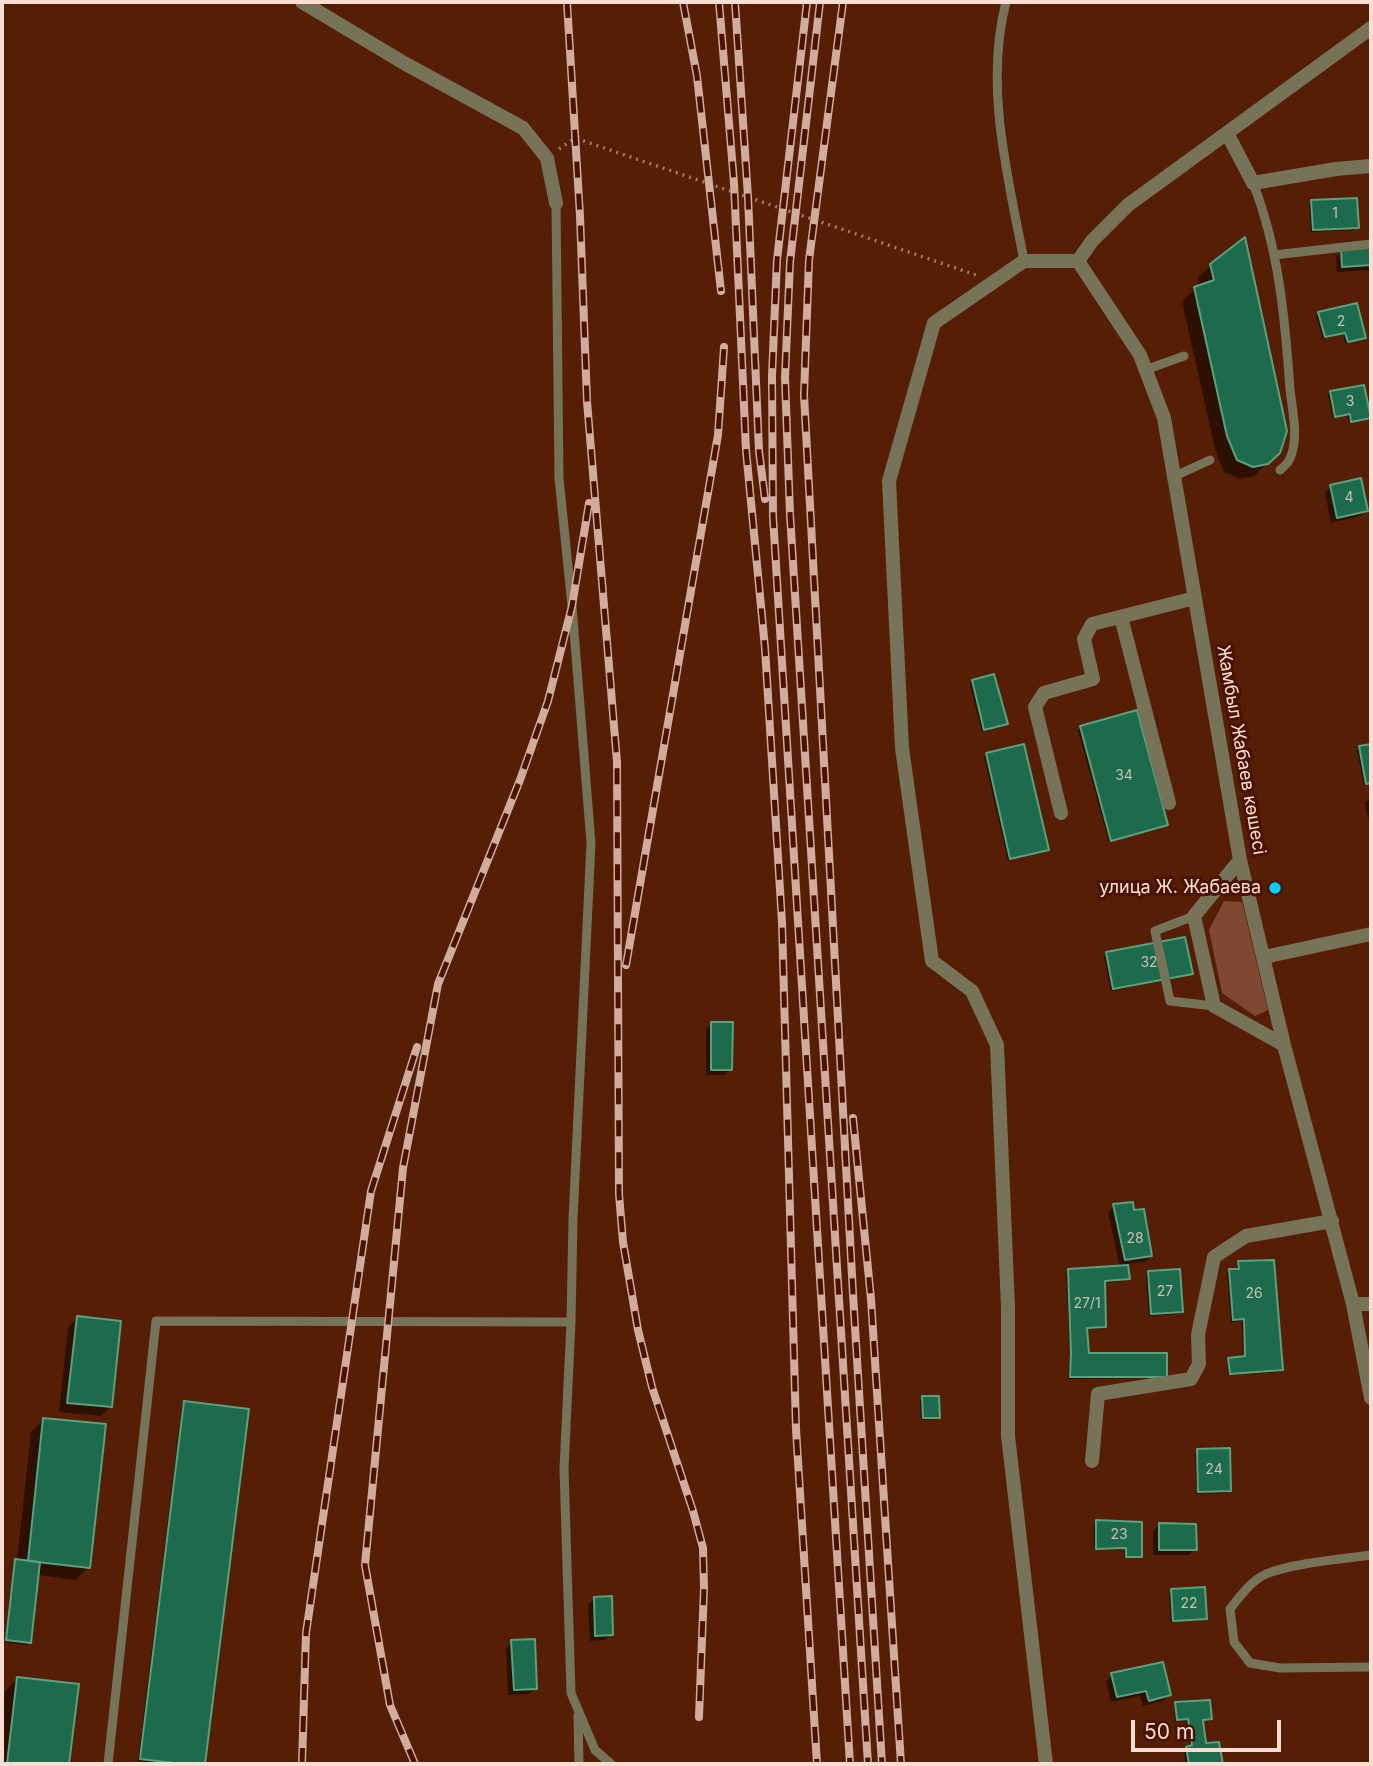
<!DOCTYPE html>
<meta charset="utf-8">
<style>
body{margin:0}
#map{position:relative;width:1373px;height:1766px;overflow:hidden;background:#561e05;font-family:Inter,sans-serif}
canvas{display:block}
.frame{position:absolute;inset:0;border:4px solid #fbded3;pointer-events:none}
.scale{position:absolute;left:1131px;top:1720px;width:150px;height:32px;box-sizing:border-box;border:4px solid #fbded3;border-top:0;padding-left:9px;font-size:21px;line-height:24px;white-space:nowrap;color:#fbded3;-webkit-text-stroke:5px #4a1300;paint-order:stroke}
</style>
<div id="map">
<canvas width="1373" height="1766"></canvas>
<div class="frame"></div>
<div class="scale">50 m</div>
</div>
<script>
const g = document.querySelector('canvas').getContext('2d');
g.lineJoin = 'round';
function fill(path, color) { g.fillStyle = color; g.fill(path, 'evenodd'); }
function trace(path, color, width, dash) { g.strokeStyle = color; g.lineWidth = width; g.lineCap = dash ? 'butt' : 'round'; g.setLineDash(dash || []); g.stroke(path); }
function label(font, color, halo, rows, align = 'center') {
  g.font = font + ' Inter,sans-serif'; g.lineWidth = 6; g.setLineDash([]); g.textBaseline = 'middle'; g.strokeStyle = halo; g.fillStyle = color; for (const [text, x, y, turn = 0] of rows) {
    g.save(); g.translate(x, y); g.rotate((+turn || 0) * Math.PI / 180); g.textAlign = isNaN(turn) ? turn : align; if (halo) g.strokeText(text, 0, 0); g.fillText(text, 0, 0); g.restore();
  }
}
fill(new Path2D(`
 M1224,901L1242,902L1268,1010L1255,1016L1222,993L1209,930Z`), '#7f4833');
fill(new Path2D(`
 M1312,202L1357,227L1354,230L1311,232L1309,204Z
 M1371,248V270L1337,272L1336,257L1342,251Z
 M1211,265L1279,452L1254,476L1240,479L1224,472L1215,449L1182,301L1195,289L1200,287L1198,278Z
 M1319,314L1364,338L1346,344L1343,334L1323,339L1316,316Z
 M1330,393L1369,417L1349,423L1347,415L1333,418L1328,395Z
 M1331,487L1366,510L1360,516L1331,523L1325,493Z
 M972,682L1006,724L1003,726L982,732L970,684Z
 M1081,728L1166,824L1163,827L1109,842L1078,730Z
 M1371,746V784L1364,785L1357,750Z
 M986,754L1047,850L1044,852L1008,861L984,757Z
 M1371,799V818H1368L1365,802Z
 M1106,953L1191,974L1188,976L1111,991L1104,956Z
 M712,1023L730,1069L724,1075H706V1029Z
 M1114,1206L1151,1256L1145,1262L1126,1264L1128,1278L1125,1281L1103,1283L1105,1326L1102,1329H1085L1087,1355L1165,1354L1163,1378L1068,1379L1070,1358L1066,1273L1069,1270L1120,1267L1108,1212Z
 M1239,1263L1281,1370L1278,1372L1228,1375L1227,1363L1243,1358L1242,1321L1231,1322L1227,1274L1237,1271V1265Z
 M1149,1273L1181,1312L1179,1314L1149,1316L1146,1275Z
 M77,1318L110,1407L101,1416L59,1412L68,1328Z
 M923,1398L938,1417L936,1419L921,1420L920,1401Z
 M185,1403L247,1411L203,1764H165L138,1761L182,1405Z
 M44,1419L88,1567L76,1580L37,1575L30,1642L27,1645L5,1642L13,1564L17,1561L31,1432Z
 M1198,1451L1230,1490L1227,1493L1197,1494L1195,1453Z
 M1096,1522L1140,1556L1137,1558H1124V1550H1094V1525Z
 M1159,1525L1195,1549L1189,1555H1153V1531Z
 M1172,1591L1205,1618L1202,1620L1171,1622L1169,1593Z
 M594,1599L611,1634L605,1640L590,1641L588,1605Z
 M512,1642L535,1688L529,1694L508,1695L506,1648Z
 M1112,1675L1169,1695L1163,1701L1143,1706L1140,1696L1111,1702L1106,1681Z
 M18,1678L77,1686L67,1764H2V1721L5,1691Z
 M1176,1704L1210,1718L1202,1721L1205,1745L1221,1764H1186L1184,1751L1190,1747L1186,1721L1175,1722L1174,1706Z`), '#0007');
const building = new Path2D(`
 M1357,198L1359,228L1313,230L1311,200Z
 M1245,237L1287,431L1280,453L1268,464L1253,467L1237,460L1227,436L1194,287L1214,280L1210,264Z
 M1371,247V265L1342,267L1341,249Z
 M1357,303L1366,338L1348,342L1345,333L1325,337L1318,312Z
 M1364,385L1371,418L1351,422L1350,414L1335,417L1330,391Z
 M1361,478L1368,511L1337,518L1330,485Z
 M994,674L1008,724L984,730L972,680Z
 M1137,710L1168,825L1111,841L1080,726Z
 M1024,744L1049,850L1010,859L986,753Z
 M1371,744V783L1366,784L1359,746Z
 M1185,937L1193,974L1113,989L1106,952Z
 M711,1022H733L732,1070H711Z
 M1133,1202L1134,1210L1144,1209L1152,1256L1125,1260L1113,1204Z
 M1274,1260L1283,1370L1230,1374L1228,1358L1245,1356L1244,1319L1233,1320L1229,1269H1239L1238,1261Z
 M1128,1265L1130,1279L1105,1281L1106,1327L1087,1328L1089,1353H1167V1377H1070L1071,1354L1068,1269Z
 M1180,1269L1183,1312L1151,1314L1148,1271Z
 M77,1316L121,1321L112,1407L67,1403Z
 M922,1396H939L940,1418H923Z
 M184,1401L249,1409L205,1764H183L140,1759Z
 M43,1418L106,1424L90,1568L28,1561Z
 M1230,1448L1231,1491L1198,1492L1197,1449Z
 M1096,1520L1142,1522V1557H1126V1548L1096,1549Z
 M1159,1523L1196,1524L1197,1550H1159Z
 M15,1559L40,1562L31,1643L6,1640Z
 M1205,1587L1207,1619L1173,1621L1171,1589Z
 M612,1596L613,1635L595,1636L594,1597Z
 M535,1639L537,1689L514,1690L511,1640Z
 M1163,1662L1171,1695L1149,1701L1146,1691L1117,1697L1111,1673Z
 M17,1677L79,1684L69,1764H7Z
 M1210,1700L1212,1719L1203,1720L1206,1743L1219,1742L1223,1764H1189L1186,1747L1192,1745L1188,1719L1177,1720L1175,1702Z`);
fill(building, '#1e6a4c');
trace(building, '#59a17f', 2);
trace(new Path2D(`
 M559,149L575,138L976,275`), '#a47866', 3.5, [2, 5]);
trace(new Path2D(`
 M1006,2C984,87 1008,176 1024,261
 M1253,183C1279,249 1285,319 1290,389C1292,409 1298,433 1292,453C1290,461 1286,465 1280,470
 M556,203L559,478L572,606L591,843L573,1219L571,1322L564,1469L571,1693L595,1750L611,1764
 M1274,255L1371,244
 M1145,370L1184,356
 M1175,476L1210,460
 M1194,916L1155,931L1170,1001L1214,1006
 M1371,1555C1342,1559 1293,1563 1266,1574C1251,1581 1240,1596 1230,1609L1234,1642L1250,1663L1280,1668L1371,1667
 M578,1715L579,1764
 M108,1764L156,1321L571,1322`), '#767358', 9);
trace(new Path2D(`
 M302,2L404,63L523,128L547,158L556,203
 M1371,28L1128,205L1092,241L1078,261L1140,355L1164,418L1240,860L1284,1045L1353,1304L1371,1398
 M1227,133L1253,183L1336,169L1371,166
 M1121,617L1169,803
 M1061,813L1035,707L1044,693L1093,679L1084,639L1092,624L1195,598
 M1240,860L1194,916L1214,1006L1284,1045
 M1264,957L1371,934
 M1353,1304H1371
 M1092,1461L1098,1394L1191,1379L1199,1364L1198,1335L1214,1257L1246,1236L1332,1221
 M1046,1764L1008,1436V1308L997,1045L972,991L932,961L902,748L889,481L934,323L1024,261H1078`), '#767358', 14);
const rail = new Path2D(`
 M567,2L580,216L587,401L617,762L619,1194L623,1242L638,1330L652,1387L693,1511L703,1548L704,1588L699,1717
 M683,2L697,76L721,291
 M719,2L734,183L746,450L765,648L782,922L796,1429L817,1764
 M735,2L748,197L759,451L765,499
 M807,2L777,260L772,376L773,516L850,1764
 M820,2L790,262L785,378L790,514L868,1764
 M843,2L809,260L804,395L853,1294L882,1764
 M626,965L718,435L724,347
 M853,1118L871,1299L901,1764
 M302,1764L306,1633L371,1191L417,1047
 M415,1764L390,1705L365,1565L403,1168L438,984L520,780L548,701L572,606L589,503`);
trace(rail, '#d0ac9d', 8);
trace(rail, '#4a1300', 5, [16]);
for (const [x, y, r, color] of [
 [1275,888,7,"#02cbf9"]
]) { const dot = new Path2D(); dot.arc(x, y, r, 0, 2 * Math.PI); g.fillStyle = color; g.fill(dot); trace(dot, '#4a1300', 2.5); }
label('14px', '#c4c1b1', null, [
 ["1",1335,214],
 ["2",1341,322],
 ["3",1350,402],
 ["4",1349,498],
 ["34",1124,776],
 ["32",1149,963],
 ["28",1135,1239],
 ["27",1165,1292],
 ["26",1254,1294],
 ["27/1",1087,1304],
 ["24",1214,1470],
 ["23",1119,1535],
 ["22",1189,1604]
]);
label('18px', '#fbded3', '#4a1300', [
 ["Жамбыл Жабаев көшесі",1241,750,80]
]);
label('18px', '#fbded3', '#4a1300', [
 ["улица Ж. Жабаева",1261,888]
], 'right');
</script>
